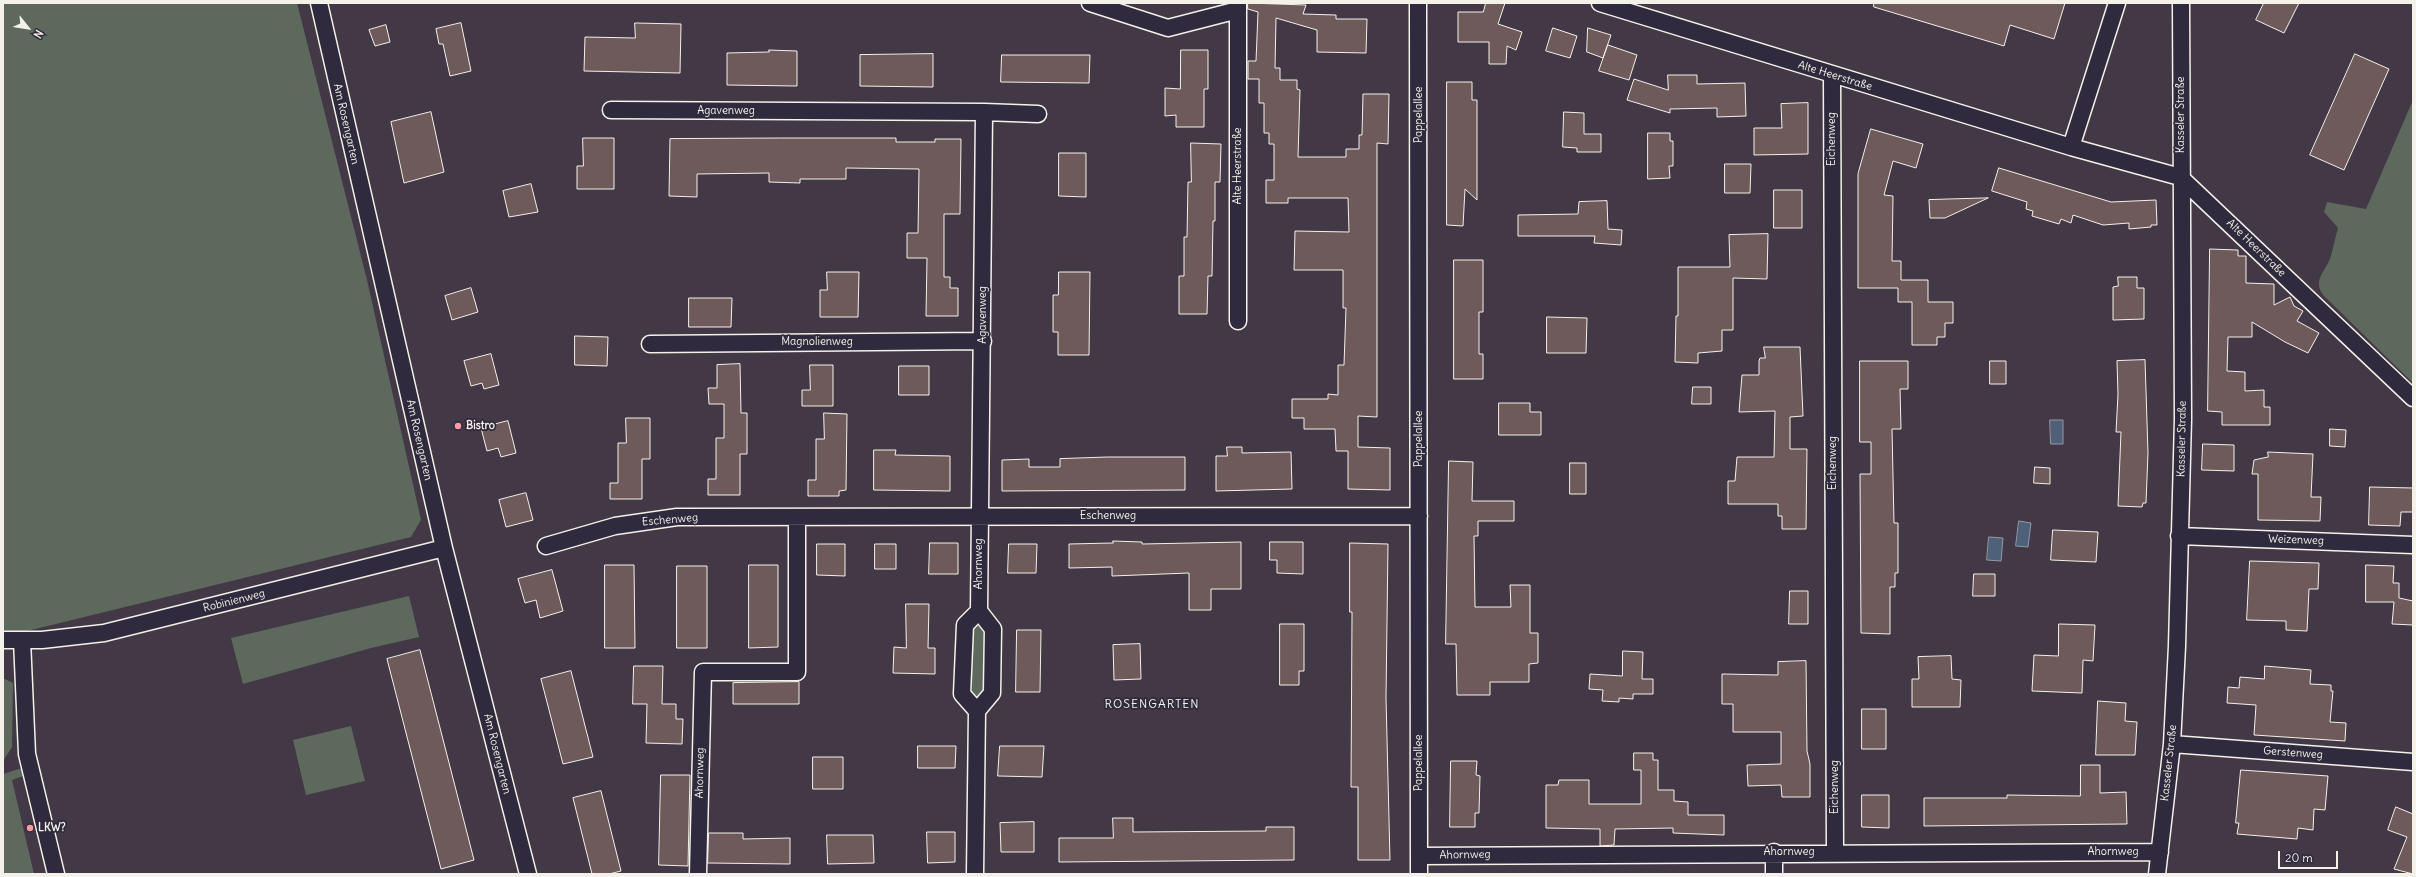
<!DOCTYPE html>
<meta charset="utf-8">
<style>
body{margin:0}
#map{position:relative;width:2416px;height:877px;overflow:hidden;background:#423846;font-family:Delius,sans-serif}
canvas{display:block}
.frame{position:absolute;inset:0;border:4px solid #f4f1e8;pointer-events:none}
.north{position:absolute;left:8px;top:8px;width:40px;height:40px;-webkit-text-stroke:3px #2f2a3d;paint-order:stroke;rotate:120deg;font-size:11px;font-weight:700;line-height:16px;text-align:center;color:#f4f1e8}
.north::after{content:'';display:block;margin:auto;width:14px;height:18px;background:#f4f1e8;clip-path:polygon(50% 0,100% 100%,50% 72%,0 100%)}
.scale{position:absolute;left:2278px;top:851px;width:60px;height:18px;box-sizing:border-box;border:2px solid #f4f1e8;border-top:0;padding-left:5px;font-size:12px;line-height:14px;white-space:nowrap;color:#f4f1e8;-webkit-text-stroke:3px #2f2a3d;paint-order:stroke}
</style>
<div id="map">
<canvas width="2416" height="877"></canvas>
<div class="frame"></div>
<div class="north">N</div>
<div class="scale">20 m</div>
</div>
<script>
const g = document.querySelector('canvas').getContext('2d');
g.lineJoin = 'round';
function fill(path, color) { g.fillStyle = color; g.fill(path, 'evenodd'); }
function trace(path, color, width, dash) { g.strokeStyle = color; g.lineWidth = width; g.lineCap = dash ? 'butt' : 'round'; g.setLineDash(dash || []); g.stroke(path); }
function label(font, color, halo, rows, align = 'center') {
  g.font = font + ' Delius,sans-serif'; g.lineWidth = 3.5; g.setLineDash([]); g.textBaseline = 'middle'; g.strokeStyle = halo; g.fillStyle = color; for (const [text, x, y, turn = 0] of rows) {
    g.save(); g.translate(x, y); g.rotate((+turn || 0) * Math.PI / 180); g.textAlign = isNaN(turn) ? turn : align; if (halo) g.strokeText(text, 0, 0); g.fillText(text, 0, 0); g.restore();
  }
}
fill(new Path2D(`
 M3,3H297L367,280L421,520L411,537L19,633H3Z
 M2413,100V383L2323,295C2313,280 2324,273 2330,259C2333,249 2335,238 2338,228L2324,212L2327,202L2366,209Z
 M409,596L419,637L371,648L243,684L231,638Z
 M975,625L983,626L986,632L984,692L981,696L975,697L972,692V630Z
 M3,678L13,683L12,747L3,761Z
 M351,726L365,781L306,795L293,740Z
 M22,768L23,776L12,780L34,874H3V774Z`), '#5e695e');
const water = new Path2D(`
 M2050,420H2063V444H2051Z
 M2019,521L2031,523L2028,547L2016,546Z
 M1989,537L2003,538L2001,561L1987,560Z`);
fill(water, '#4f6079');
trace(water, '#919aa5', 1);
const building = new Path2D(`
 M1248,3L1306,5L1303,14L1336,15V19H1367L1366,53L1317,52V30L1276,18L1275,68H1280V80H1297V89L1300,90L1298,157H1346V149H1359V135H1362L1363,94H1389L1388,144L1377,143V417L1358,416V447L1390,448V490L1348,489V451H1336L1335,429H1304V418H1292V399H1328V394L1338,395V365H1344L1346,308H1343V270H1294L1295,231L1349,232L1348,198H1288V203H1266V180H1274V144H1269V133H1264V103H1259V79H1248V61H1256L1258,12L1248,9Z
 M1486,3H1505L1498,24L1522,32L1516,50L1507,46L1506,64H1489V42H1458V12H1483Z
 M1874,3H2065L2054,39L2010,25L2004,46L1874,7Z
 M2264,3H2299L2284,33L2256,20Z
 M461,23L471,71L450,76L443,44H439L436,29Z
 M635,23L681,24L680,73L584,71L585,37L635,38Z
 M386,25L390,42L375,46L369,30Z
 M1553,28L1577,36L1570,58L1546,51Z
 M1588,28L1611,35L1603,58L1587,52Z
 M1608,45L1637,55L1629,80L1599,71Z
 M769,50L797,51V86L727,85V53L769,52Z
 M1181,50H1208V89H1204V127H1176V115L1165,116V88L1180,89Z
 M933,54V87L860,86V55Z
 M2355,54L2389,69L2344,170L2310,155Z
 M1002,55H1090L1089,83L1001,82Z
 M1668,75H1697V84L1745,83L1746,116L1717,117V108L1670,109V113L1627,100L1634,79L1668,90Z
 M1447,82H1472V100H1477V200L1465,189L1463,226L1447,225Z
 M1808,103V154L1754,155V128H1782L1781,104Z
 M431,112L444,172L404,183L391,122Z
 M1564,112L1584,113V134H1601V152H1577V148L1563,147Z
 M1871,129L1923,144L1916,168L1893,161L1884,195L1893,196L1892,261H1901V280H1928V302H1953V323H1945V337H1937V345H1912V302H1898V288H1858V174Z
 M1648,133H1670V141H1673V166H1669L1670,178L1648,179Z
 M583,138H614V189H577V166H583Z
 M780,138H896V142H935V139H961L960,214H944V277H950V288H958V316H926L927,258H907V233H918L919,169L846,168V179H800V183L769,182V173L697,174V197L669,196L670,139Z
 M1191,143L1221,144L1220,182H1215V221H1213L1212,276H1208L1207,314H1179V276H1184V237H1187L1188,182H1191Z
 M1059,153H1086V197L1059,196Z
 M1725,164H1751L1750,193H1725Z
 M1999,168L2111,202L2156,200L2157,225H2151V227L2129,229V223L2103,225L2073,215L2071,223L2061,219L2059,224L2032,216L2033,211L2026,209L2027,202L1992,191Z
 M531,184L538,212L509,217L503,191Z
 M1774,190H1802V228H1774Z
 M1988,198L1945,218H1930L1929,200Z
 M1607,201L1608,229L1622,230L1621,245L1594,243L1595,236H1518V215L1578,214L1579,202Z
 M1768,234L1767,279L1733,278V330H1722V351L1698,353V363L1675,362L1676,316H1678V267H1730L1729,235Z
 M2210,249L2238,250V256H2246V283L2274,284V305L2290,297L2294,306L2303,311L2297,321L2319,333L2308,353L2285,342L2252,322V337H2228L2227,371L2245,372V391L2264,390V407H2270V425H2222V412L2208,411Z
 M1454,260H1483V312H1479V354H1483V379H1454Z
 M827,272H859L858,317H820V290H827Z
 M1059,272H1090L1089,355H1058V332H1053V295H1058Z
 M2118,277H2137V288H2144V319L2113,320V287L2118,286Z
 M471,288L478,312L452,320L445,296Z
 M689,298H732L731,327H689Z
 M1547,317L1587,318L1586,353H1547Z
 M575,336L608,337L607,366L575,365Z
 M1764,347H1800L1803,416L1790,417V449H1807L1806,529H1782V516H1778V504H1728V481H1735L1737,457H1774L1775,411L1739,412L1742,375H1759V361L1760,358H1765Z
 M491,354L499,385L484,389L482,383L471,386L464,361Z
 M2145,360L2148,453L2146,503H2143L2142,507L2118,506L2121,432H2116L2118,394L2117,361Z
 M1860,361H1908V389H1900L1901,429H1892L1894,523H1898V573H1895V587H1890V634L1861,633L1860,474H1871V442H1860Z
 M1990,361H2006V384H1990Z
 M740,364L741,413H747V454H740V495H708V479H716V438H724V404H709L708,388H717V365Z
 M810,365H833V406H802V390H810Z
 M899,366H929V395H899Z
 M1693,387H1711V404H1692Z
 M1499,403H1530V412H1541V435H1499Z
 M824,413L847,414L846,490L839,491V496H808V480H816V439H824Z
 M626,418H650V459H642V499H610V483H618V443H626Z
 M508,421L516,453L501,457L498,448L487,451L481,428Z
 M2330,429L2346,430L2345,447L2330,446Z
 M2203,444L2234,445V471L2202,470Z
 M1227,447H1242V453L1291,452L1292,489L1216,491V456H1227Z
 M874,450H896L895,455L950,456V491L874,490Z
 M2268,452L2313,454L2311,497H2321L2320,521L2258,520V474H2252L2254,460L2268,457Z
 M1108,457H1185V490L1002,491V460L1029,459V467H1060V459Z
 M1449,461L1473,462L1472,501H1514V521H1478V536H1474L1475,607H1511L1510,585H1530V633H1538V663L1529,664V682H1490V695H1457L1456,644H1446Z
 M1570,463H1586V494H1570Z
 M2035,467L2050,468V484L2034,483Z
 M2370,487L2413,488V512H2401L2400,526L2369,525Z
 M526,493L533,520L506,527L499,500Z
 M2053,530L2098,532L2096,562L2051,560Z
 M1113,541L1142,542V544L1241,542V589H1211V610H1189V573L1112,576V567L1069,568V544L1113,543Z
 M1270,542H1303V574L1277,573V560H1270Z
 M930,543H958V574H929Z
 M1350,543L1388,544L1386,698L1390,860H1358V787H1351L1352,617V612H1350Z
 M817,544H845V576L817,575Z
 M875,544H896V569H875Z
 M1009,544H1037L1036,573H1008Z
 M2250,561L2319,563L2318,589H2309L2307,631L2286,630V621L2247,620Z
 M605,565H634L635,648H605Z
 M749,565H778V647L749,648Z
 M2366,565L2394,566L2393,583H2399V598L2413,601V625L2392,624L2394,602H2366Z
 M677,566H707V648H677Z
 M552,570L563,611L540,618L536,600L525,603L518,579Z
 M1974,574H1995V596H1973Z
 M1790,591H1808V624H1789Z
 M906,604H929L928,648H935V674L893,673L894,647L906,648Z
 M1280,624H1304V671H1299V685H1280Z
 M2059,624L2095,625L2093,661L2083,660L2082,693L2032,691L2034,655L2058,656Z
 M1017,630H1041L1040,692H1016Z
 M1140,644L1141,679L1114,680L1113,645Z
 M420,650L474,860L441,869L387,659Z
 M1623,651L1643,652L1642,679H1653V694H1633V699L1619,698V702L1602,701L1603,690L1589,689L1590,674L1622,676Z
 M1951,656L1952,679L1961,680L1960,707H1912V679H1919L1918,657Z
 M1806,661L1807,751L1810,764V797H1782L1781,785L1748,786L1747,765L1781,764V732H1733V704H1722V674L1778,675V662Z
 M634,666H663L662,704H676V719H683L682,744L646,743L647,704H633Z
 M2265,666L2311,670L2310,684L2331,685V691H2333L2330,722L2346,723L2345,741L2254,735L2256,705L2227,703L2228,687L2239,688L2240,677L2264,679Z
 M571,671L593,757L563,764L541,679Z
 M799,682V704H733V683Z
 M2098,701L2126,703L2125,721L2137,722L2135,755H2096Z
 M1862,709H1886V749H1862Z
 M918,746H956L955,768H918Z
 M1000,746H1044L1042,777L998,776Z
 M1634,753H1653V760H1658V790H1674V801L1688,802V815H1724V835L1673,833V828L1615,829L1614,845L1600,846V829L1546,828V785H1558L1559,780H1589V804H1641V770H1634Z
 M813,757H843V789H813Z
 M1451,761H1477L1476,775L1480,776L1479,813H1475V827H1450Z
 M2081,765H2100V793L2126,792L2127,824L1924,826V798H2007V795L2080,796Z
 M2241,770L2328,776L2325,810L2314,809L2313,830L2298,828L2297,839L2237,834L2239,823H2236Z
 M661,775H690L688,866L659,865Z
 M601,791L621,871L609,874H592L573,798Z
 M1862,795H1889V828L1862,827Z
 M2396,807L2413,814V874L2394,869L2407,837L2388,830Z
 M1113,818H1133V832L1266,831V827H1294V860L1059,862V838H1113Z
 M1034,822V852H1001L1000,823Z
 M927,832H955V862L928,863Z
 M709,833H743V839L790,838V864L708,863Z
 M827,835H873L874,863L828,864Z`);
fill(building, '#6e5a5b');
trace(building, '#f4f1e8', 1);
const street = new Path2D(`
 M319,3L444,548L528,874
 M1090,3L1168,28L1238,10
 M1418,3L1419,874
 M1600,3L2071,147L2180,177L2413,398
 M1832,75L1835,852
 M611,110L984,112L979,611L965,625L962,694L977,711L975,874
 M984,112L1038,114
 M2071,147L2117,3
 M1238,321V3
 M650,344L983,341
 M2179,536L2413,545
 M546,546L615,526L677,517L1419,516
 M3,640H42L104,633L444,548
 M22,640L27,754L56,874
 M977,711L992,693L993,629L979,611
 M2172,744L2413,762
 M1419,856L2160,852
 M698,874L703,672H797V517
 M1774,874V852
 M2157,874L2172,744L2177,646L2183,419L2181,3`);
trace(street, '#f4f1e8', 19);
trace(street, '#2f2a3d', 16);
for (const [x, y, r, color] of [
 [458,426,4,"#ff9aa2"],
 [30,828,4,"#ff9aa2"]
]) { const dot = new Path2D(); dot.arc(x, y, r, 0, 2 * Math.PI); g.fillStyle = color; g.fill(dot); trace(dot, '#2f2a3d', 1.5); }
label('11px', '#f4f1e8', '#2f2a3d', [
 ["Alte Heerstraße",1835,76,17],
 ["Agavenweg",726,111],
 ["Pappelallee",1419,115,-90],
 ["Kasseler Straße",2181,115,-90],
 ["Am Rosengarten",346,124,77],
 ["Eichenweg",1832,139,-90],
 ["Alte Heerstraße",1238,166,-90],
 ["Alte Heerstraße",2256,248,44],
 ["Agavenweg",983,315,-90],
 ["Magnolienweg",817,342],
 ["Pappelallee",1419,439,-90],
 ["Kasseler Straße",2182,439,-89],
 ["Am Rosengarten",419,440,77],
 ["Eichenweg",1833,463,-90],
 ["Eschenweg",1108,516],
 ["Eschenweg",670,520,-5],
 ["Weizenweg",2296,540,2],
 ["Ahornweg",979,564,-90],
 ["Robinienweg",234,601,-14],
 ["Gerstenweg",2293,753,4],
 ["Am Rosengarten",497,754,76],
 ["Pappelallee",1419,763,-90],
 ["Kasseler Straße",2169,763,-84],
 ["Ahornweg",700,773,-89],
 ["Eichenweg",1835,787,-90],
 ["Ahornweg",1789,852],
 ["Ahornweg",2113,852],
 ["Ahornweg",1465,855,-1]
]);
label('bold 11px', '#f4f1e8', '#2f2a3d', [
 ["Bistro",466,426],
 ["LKW?",38,828]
], 'left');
g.letterSpacing = '1px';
label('12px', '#f4f1e8', '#2f2a3d', [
 ["ROSENGARTEN",1152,705]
]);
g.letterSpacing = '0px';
</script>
